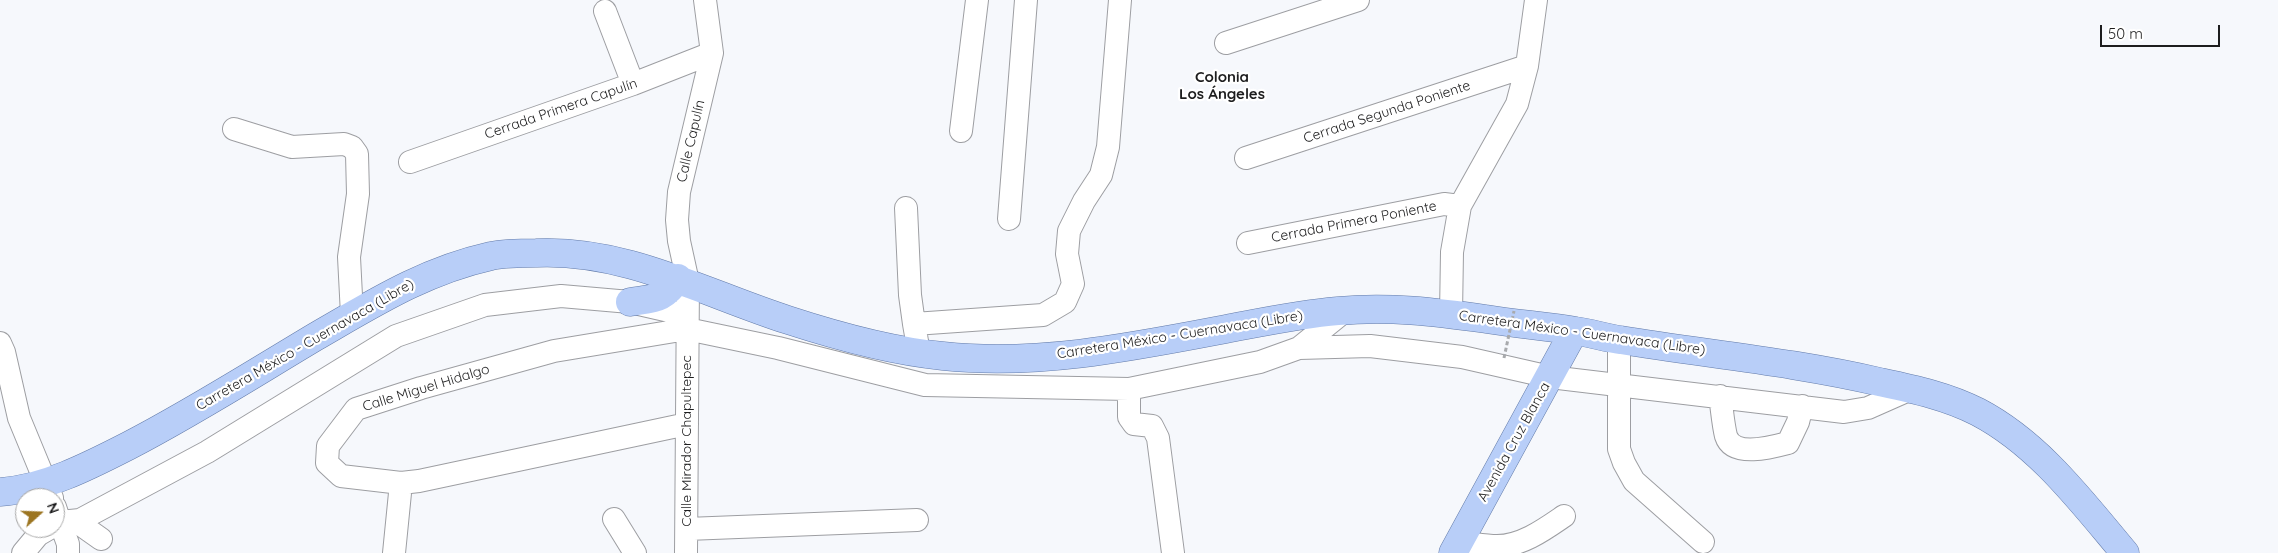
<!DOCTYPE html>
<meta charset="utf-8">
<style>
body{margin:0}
#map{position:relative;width:2278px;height:553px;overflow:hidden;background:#f6f8fc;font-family:Quicksand,sans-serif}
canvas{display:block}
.north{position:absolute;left:15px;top:488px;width:50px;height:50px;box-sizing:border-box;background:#fff;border:1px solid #a5a5a5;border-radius:50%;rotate:70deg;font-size:14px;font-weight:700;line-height:20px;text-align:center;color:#1d1d1e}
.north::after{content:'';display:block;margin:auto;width:18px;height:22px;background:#9c7521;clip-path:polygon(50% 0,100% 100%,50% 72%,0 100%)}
.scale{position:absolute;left:2100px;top:25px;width:120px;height:22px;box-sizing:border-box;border:2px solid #1d1d1e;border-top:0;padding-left:6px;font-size:15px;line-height:18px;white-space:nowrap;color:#1d1d1e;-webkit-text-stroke:4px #fff;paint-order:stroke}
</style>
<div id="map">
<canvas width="2278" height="553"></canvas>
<div class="north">N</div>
<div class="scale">50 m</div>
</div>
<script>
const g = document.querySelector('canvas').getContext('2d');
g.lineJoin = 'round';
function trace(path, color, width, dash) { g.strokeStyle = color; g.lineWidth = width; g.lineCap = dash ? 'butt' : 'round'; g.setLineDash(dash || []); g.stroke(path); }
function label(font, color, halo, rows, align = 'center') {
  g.font = font + ' Quicksand,sans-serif'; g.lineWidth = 4.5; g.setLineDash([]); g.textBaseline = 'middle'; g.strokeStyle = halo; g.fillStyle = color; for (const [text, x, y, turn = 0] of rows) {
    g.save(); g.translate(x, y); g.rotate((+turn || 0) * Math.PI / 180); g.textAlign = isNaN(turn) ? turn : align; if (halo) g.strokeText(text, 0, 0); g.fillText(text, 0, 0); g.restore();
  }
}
const minor = new Path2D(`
 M605,11L633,84
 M1226,43L1358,0
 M234,129L292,147L344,144L352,147L357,154L358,194L349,257L352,315
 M961,131L977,0
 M1246,158L1527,66
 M410,162L633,84L712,53
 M906,208L910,295L914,324
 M1009,219L1026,0
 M1248,243L1444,204L1460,206
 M1451,314L1452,252L1460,206L1517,104L1527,66L1536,0
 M1619,340V449L1624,463L1634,481L1703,542
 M0,343L4,352L19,418L52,498
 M1299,348L1370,346L1462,357L1550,377L1844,412L1868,408L1911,389
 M923,354L918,347L914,324L1043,315L1065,302L1073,284L1067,254L1069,231L1084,201L1101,175L1108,147L1120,0
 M1129,389V417L1134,424L1152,426L1158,438L1173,553
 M1720,396C1722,409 1723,424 1726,436C1733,458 1773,447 1788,443L1798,422L1802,406
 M687,424L419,481L401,483L341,476L327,463L328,446L356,409L421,388L554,351L687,329L778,348L925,385L1129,389L1260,362L1299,348L1346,310
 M55,507L60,522L80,520L207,452L396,336L485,305L561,296L630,302L687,315
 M614,519L635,553
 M80,520L84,527L101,539
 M55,525L60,522L68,544V553
 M687,529L917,520
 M1458,542C1471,543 1485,546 1497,546C1522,546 1545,529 1564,516
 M23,553L38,535L50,528
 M394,553L401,483
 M686,553L688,282L679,241L677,220L679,192L712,53L705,0`);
const major = new Path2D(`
 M630,302C654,298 664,300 678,278
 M0,492C44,489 89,466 128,446C192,413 253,374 315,337C374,303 424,271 491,256C506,253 521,253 536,253C626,249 704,293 788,320C837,336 891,351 943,356C1038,366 1132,347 1226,329C1263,322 1300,314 1338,311C1388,306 1436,312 1486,319C1516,324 1546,326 1576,331C1591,333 1606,338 1621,340C1707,354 1794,362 1880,382C1913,389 1947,396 1978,412C2039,444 2082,502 2125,553
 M1453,553L1574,331`);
trace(minor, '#9d9ea2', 24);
trace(major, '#637ba9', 29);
trace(minor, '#fff', 22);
trace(major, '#b8cef8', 28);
trace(new Path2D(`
 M1504,358L1514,311`), '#a8aaad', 3, [4, 2.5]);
label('14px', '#1d1d1e', '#fff', [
 ["Cerrada Primera Capulín",561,109,-19],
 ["Cerrada Segunda Poniente",1387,112,-18],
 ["Calle Capulín",691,141,-77],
 ["Cerrada Primera Poniente",1354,222,-11],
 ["Carretera México - Cuernavaca (Libre)",1582,333,8],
 ["Carretera México - Cuernavaca (Libre)",1180,335,-9],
 ["Carretera México - Cuernavaca (Libre)",305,345,-30],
 ["Calle Miguel Hidalgo",426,388,-17],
 ["Calle Mirador Chapultepec",687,441,-90],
 ["Avenida Cruz Blanca",1514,442,-61]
]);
label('bold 15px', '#1d1d1e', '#fff', [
 ["Colonia",1222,77],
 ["Los Ángeles",1222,94]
]);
</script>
